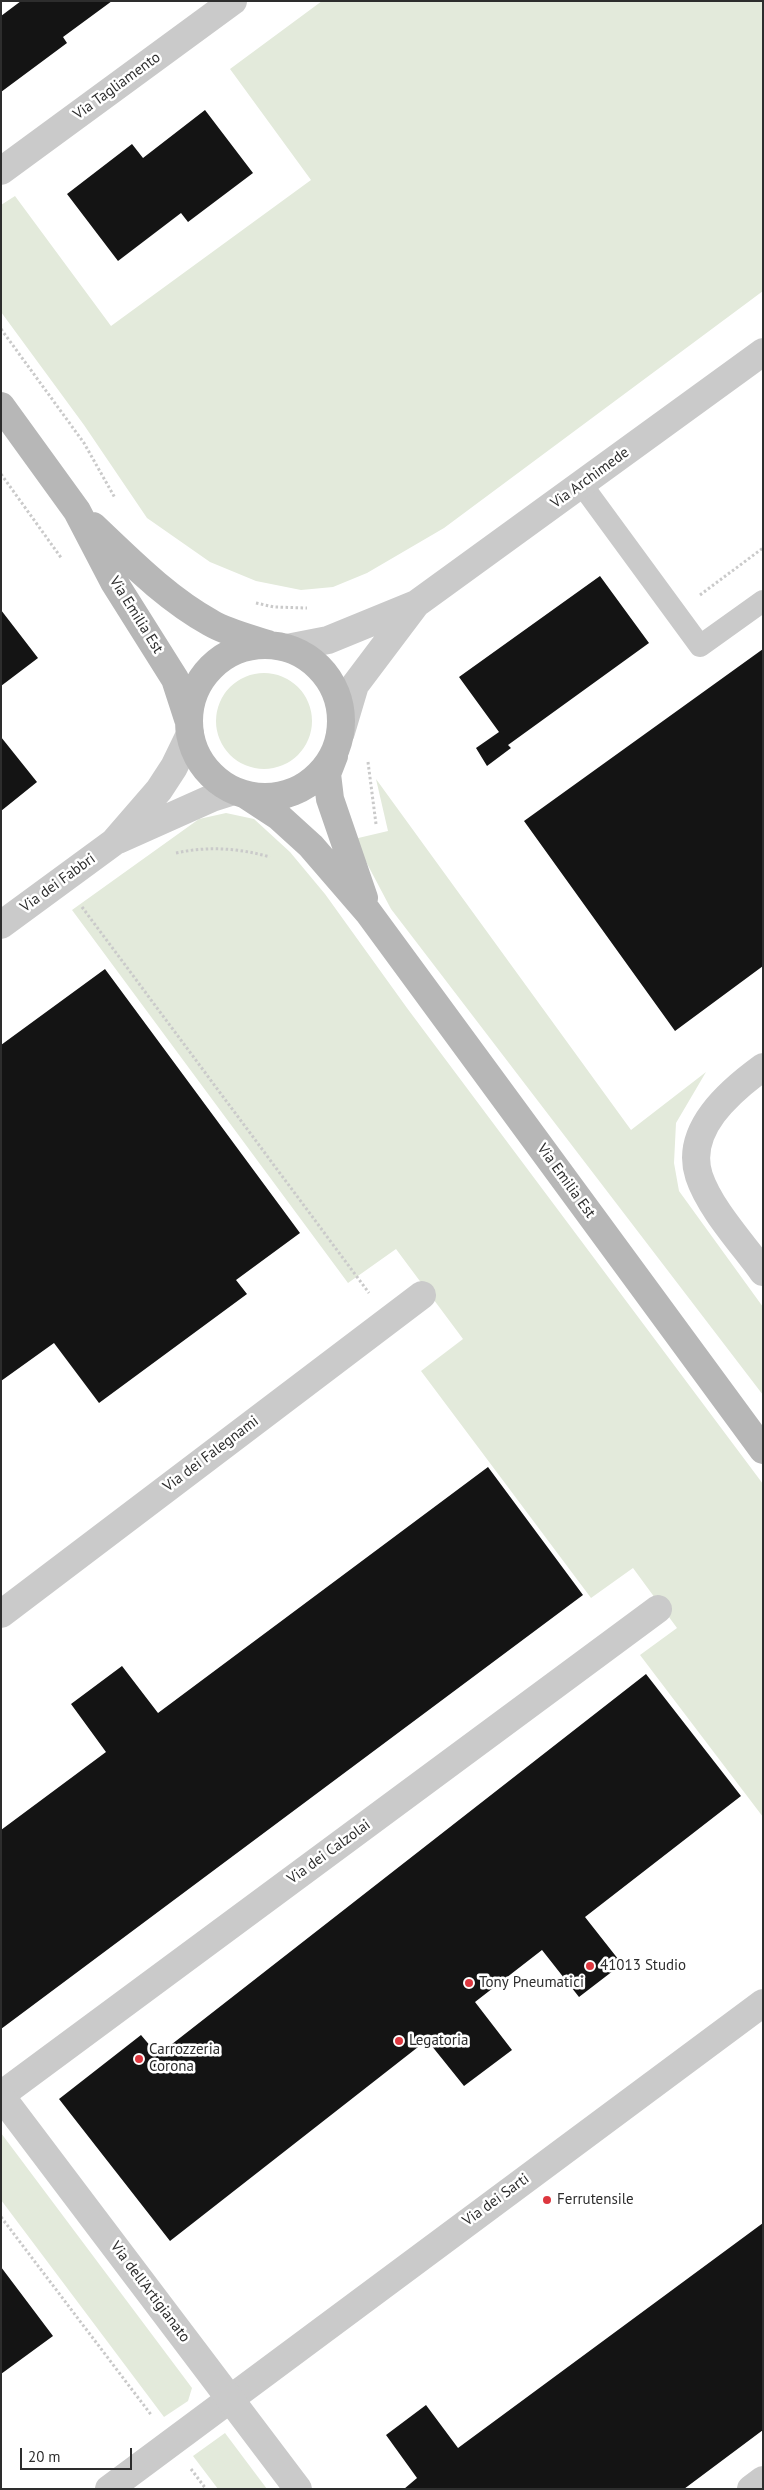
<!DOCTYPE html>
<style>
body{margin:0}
#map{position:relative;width:764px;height:2490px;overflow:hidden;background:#fff;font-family:"PT Sans",sans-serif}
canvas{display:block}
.frame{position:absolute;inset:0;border:2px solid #2d2d2d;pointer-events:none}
.scale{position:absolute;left:20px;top:2448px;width:112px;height:22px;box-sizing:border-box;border:2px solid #2d2d2d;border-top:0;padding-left:6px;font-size:15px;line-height:18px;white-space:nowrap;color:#2d2d2d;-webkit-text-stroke:4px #fff;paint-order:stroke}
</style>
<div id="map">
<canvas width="764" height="2490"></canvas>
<div class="frame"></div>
<div class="scale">20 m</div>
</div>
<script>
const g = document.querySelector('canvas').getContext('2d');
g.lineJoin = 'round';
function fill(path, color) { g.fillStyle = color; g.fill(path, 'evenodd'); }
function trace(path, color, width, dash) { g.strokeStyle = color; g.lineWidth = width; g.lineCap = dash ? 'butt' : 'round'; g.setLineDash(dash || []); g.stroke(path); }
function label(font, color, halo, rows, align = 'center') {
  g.font = font + ' "PT Sans",sans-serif'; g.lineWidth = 5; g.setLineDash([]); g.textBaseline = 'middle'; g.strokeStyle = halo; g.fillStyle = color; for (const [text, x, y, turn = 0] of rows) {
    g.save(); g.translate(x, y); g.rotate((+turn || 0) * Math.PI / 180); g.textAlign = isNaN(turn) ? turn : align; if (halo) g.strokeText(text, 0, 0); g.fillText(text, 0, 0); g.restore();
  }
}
fill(new Path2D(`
 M322,1H763V291L444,528L367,573L333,587L301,590L256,581L210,562L147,518L84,425L1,312V205L15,196L111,326L311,180L230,69Z
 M216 721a48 48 0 1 1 96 0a48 48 0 1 1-96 0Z
 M376,779L631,1130L706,1072L676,1123L674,1163L679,1191L763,1307V1395L391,909L354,839L388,831Z
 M226,813L254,819L290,852L325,894L407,1008L763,1484V1817L640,1655L677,1628L633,1568L591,1598L421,1371L463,1339L396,1249L348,1283L72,910L199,819Z
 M1,2133L192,2388L188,2401L164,2417L1,2200Z
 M225,2433L267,2489H218L193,2456Z`), '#e3eadb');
fill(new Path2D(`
 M21,1H112L63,37L67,43L1,92V16Z
 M205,110L253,173L188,222L181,213L118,261L67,194L132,144L143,158Z
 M600,576L649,643L508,745L511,748L487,766L476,748L499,732L459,677Z
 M1,610L38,658L1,686Z
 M763,649V966L675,1031L524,821Z
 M1,737L37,782L1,811Z
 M105,969L300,1233L236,1280L247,1294L99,1403L54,1343L1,1381V1045Z
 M488,1467L583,1595L1,2029V1830L106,1752L71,1704L122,1666L158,1713Z
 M646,1674L741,1796L585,1917L622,1964L579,1997L542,1950L475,2002L512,2050L464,2086L427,2040L170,2241L59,2099L141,2035L158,2055Z
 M763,2223V2430L684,2489H404L417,2478L386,2435L426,2405L458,2448Z
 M1,2267L53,2336L1,2374Z`), '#141414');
trace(new Path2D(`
 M1,329L84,443L115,498
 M1,474L62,559
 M700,595L763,548
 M256,603L274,607L307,608
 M368,762L376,824
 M176,853C208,846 238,848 270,857
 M82,907L369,1293
 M1,2217L152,2416
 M191,2469L206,2489`), '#cacaca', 3, [2.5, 2.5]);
trace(new Path2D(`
 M582,485L700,646L763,601`), '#cacaca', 22);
trace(new Path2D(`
 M1,171L233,1
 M287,648L328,640L416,604L763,352
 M341,732L355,685L416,604
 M118,840L212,798L234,791
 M1,925L114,842L159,790L174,767L190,734
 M763,1067C730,1091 684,1130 699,1176C710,1209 743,1244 763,1272
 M1,1614L422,1295
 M1,2095L658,1609
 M109,2489L763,2003
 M751,2489L763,2480`), '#cacaca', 28);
trace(new Path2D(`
 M1,2096L298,2489`), '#cacaca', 28);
trace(new Path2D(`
 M1,406L77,511L114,582L175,679L188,719
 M93,526C130,561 166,598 211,623C228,633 250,638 268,644
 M189 721a76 76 0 1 1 152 0a76 76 0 1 1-152 0Z
 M334,756L327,774L330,799L364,898
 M246,795L278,816L311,846L368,912L763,1450`), '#b7b7b7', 28);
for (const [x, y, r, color] of [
 [590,1966,5,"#dd373f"],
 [469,1983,5,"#dd373f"],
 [399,2041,5,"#dd373f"],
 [139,2059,5,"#dd373f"],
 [547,2200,5,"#dd373f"]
]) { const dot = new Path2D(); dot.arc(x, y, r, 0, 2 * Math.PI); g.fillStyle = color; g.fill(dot); trace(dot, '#fff', 2); }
label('15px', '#2d2d2d', '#fff', [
 ["Via Tagliamento",117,86,-36],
 ["Via Archimede",590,478,-36],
 ["Via Emilia Est",136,615,58],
 ["Via dei Fabbri",58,883,-36],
 ["Via Emilia Est",566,1181,54],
 ["Via dei Falegnami",211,1454,-37],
 ["Via dei Calzolai",329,1852,-36],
 ["Via dei Sarti",496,2200,-36],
 ["Via dell'Artigianato",150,2292,53]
]);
label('15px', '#2d2d2d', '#fff', [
 ["41013 Studio",600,1966],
 ["Tony Pneumatici",479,1983],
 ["Legatoria",409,2041],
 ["Carrozzeria",149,2050],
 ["Corona",149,2067],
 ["Ferrutensile",557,2200]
], 'left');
</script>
